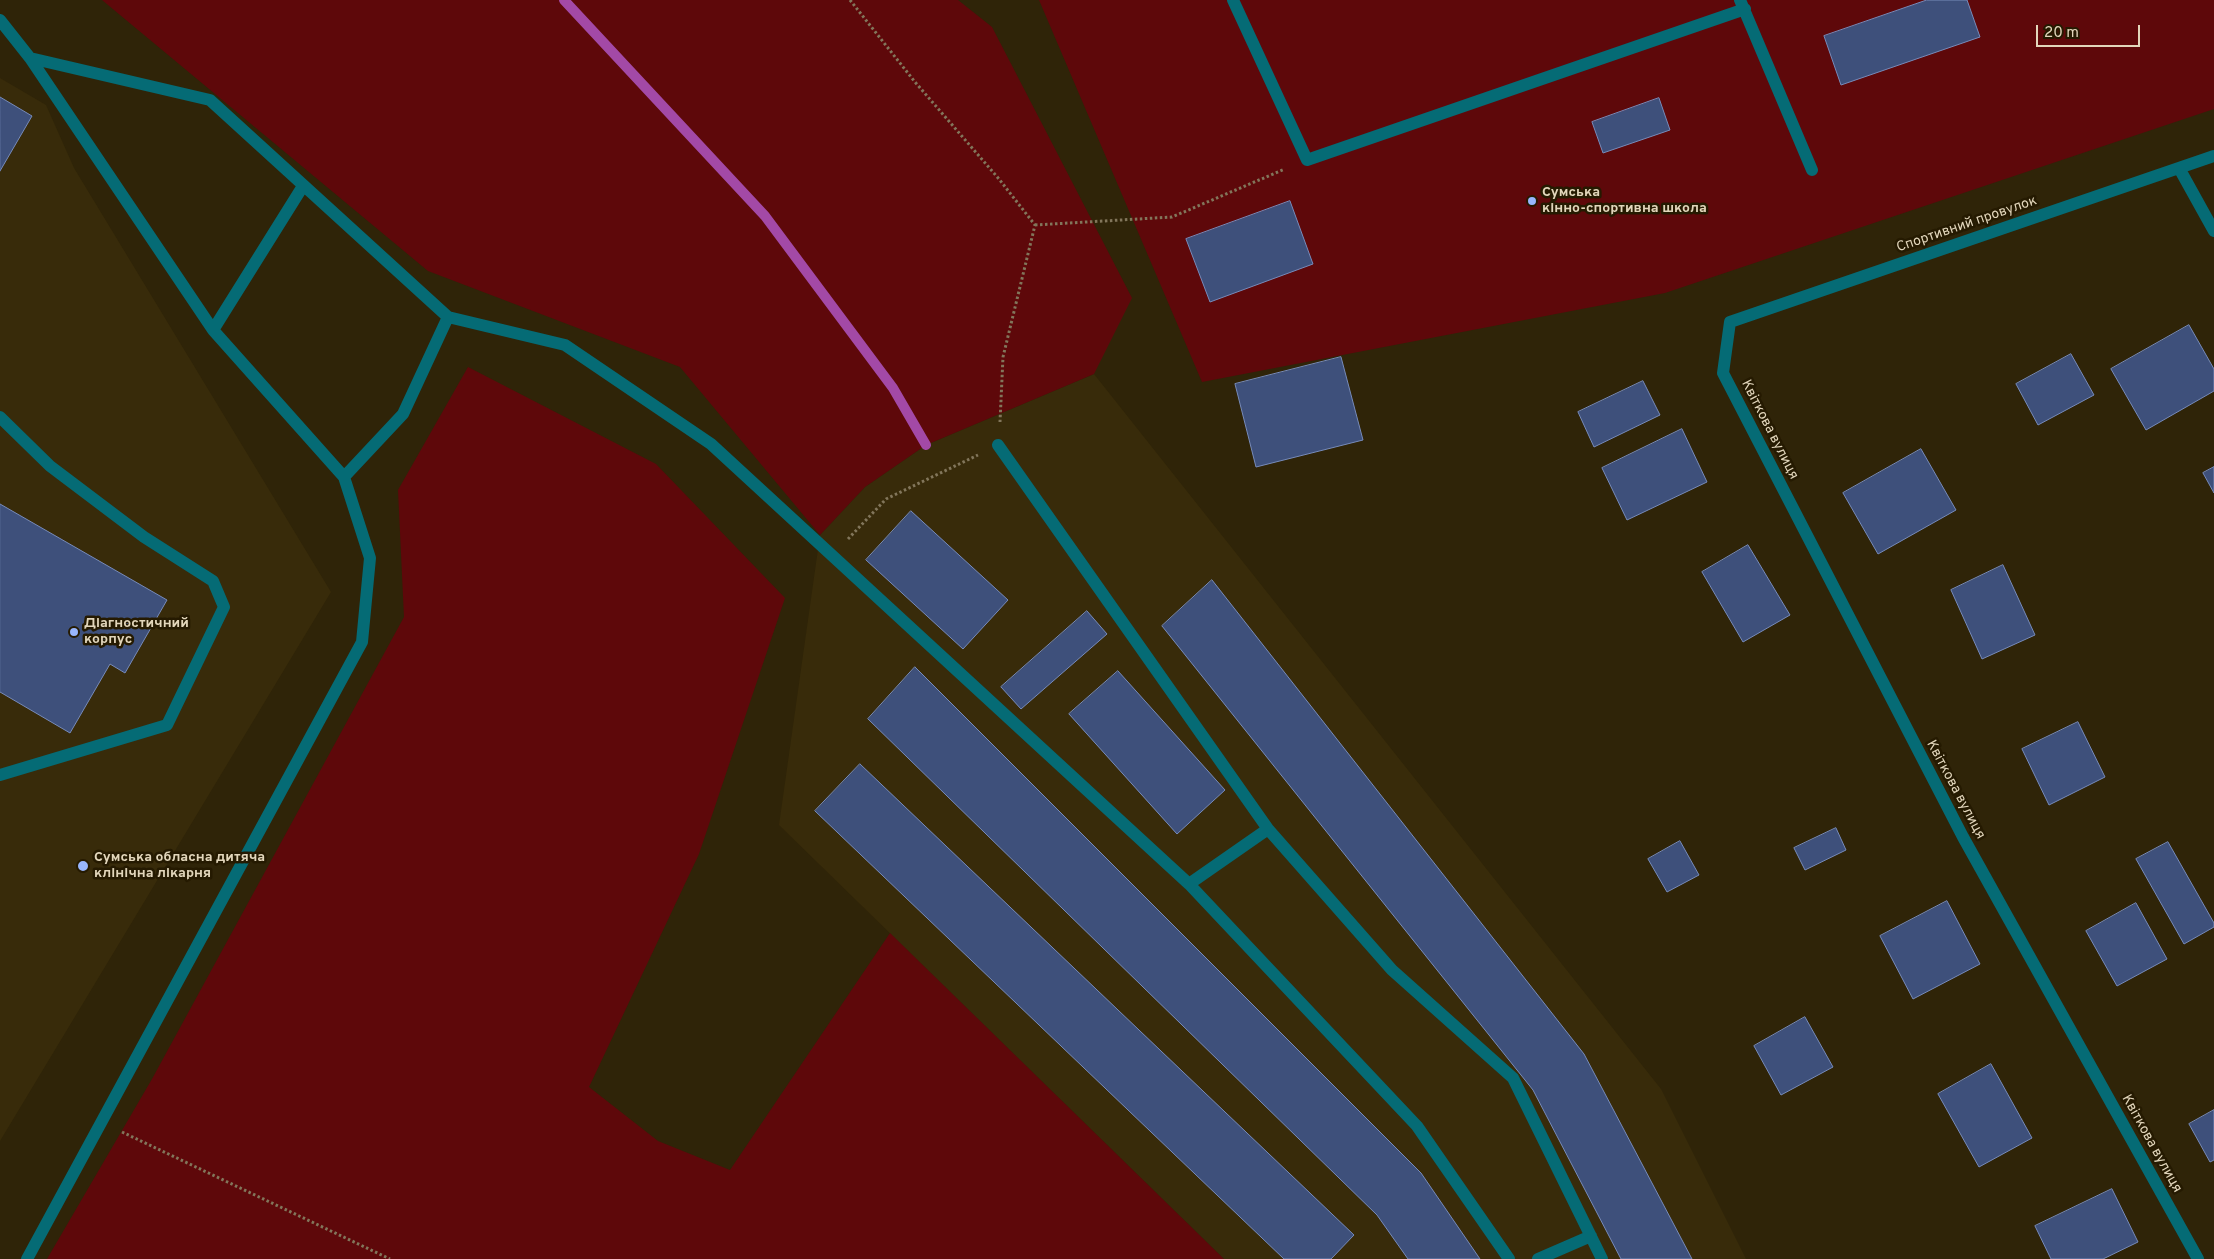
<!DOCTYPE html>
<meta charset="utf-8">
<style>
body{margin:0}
#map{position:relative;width:2214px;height:1259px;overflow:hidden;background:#2f2408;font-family:Overpass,sans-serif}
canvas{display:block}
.scale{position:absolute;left:2036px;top:25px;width:104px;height:22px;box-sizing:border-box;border:2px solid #e2d6bb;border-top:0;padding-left:6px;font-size:15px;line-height:18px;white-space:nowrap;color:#e2d6bb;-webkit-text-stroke:4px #251a01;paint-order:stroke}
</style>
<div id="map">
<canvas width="2214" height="1259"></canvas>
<div class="scale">20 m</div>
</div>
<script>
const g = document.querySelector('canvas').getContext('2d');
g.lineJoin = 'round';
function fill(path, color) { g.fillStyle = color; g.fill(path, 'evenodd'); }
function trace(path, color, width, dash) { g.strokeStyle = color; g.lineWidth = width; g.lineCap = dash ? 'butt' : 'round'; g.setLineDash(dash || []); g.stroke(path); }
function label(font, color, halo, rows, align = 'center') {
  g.font = font + ' Overpass,sans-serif'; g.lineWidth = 5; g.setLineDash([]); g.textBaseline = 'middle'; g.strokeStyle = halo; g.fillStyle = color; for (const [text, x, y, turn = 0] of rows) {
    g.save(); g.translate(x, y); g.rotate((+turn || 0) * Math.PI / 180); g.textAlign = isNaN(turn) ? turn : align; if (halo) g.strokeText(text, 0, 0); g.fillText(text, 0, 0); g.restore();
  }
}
fill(new Path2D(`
 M0,78L46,105L74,168L331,592L0,1141Z
 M1094,374L1661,1089L1746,1259H1224L779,825L820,535L865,487L926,445Z`), '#382b0a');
fill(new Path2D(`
 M102,0H958L992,27L1132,298L1094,374L926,445L865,487L820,535L680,367L428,271Z
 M1039,0H2214V109L1665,293L1202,382Z
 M468,367L656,464L785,598L699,854L589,1087L658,1141L730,1170L890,933L1224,1259H47L152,1079L404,617L398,490Z`), '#5e080a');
trace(new Path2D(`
 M564,0L765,216L893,388L926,445`), '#a349a6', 10);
const building = new Path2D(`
 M1927,0H1967L1980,37L1841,85L1824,36Z
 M0,97L32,116L0,171Z
 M1659,98L1670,130L1603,153L1592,122Z
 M1290,201L1313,264L1210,302L1186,239Z
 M2189,325L2214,369V391L2146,430L2111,369Z
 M2071,354L2094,395L2038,425L2016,384Z
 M1341,357L1363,440L1256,467L1235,384Z
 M1643,381L1660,415L1594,447L1578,412Z
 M1682,429L1707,482L1627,520L1602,468Z
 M1921,449L1956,510L1878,554L1843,493Z
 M2214,467V493L2203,473Z
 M0,504L167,600L125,673L110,664L70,733L0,692Z
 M911,511L1008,600L963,649L866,560Z
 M1748,545L1790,615L1743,642L1702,572Z
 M2003,565L2035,635L1982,659L1951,590Z
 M1212,580L1584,1054L1692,1259H1621L1533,1090L1162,626Z
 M1087,611L1107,634L1021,709L1001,687Z
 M915,667L1421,1173L1480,1259H1408L1377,1215L868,719Z
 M1118,671L1225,790L1177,834L1069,714Z
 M2078,722L2105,777L2049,805L2022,749Z
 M860,764L1354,1235L1331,1259H1284L815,811Z
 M1836,828L1846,850L1805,870L1794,848Z
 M1680,841L1699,875L1667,892L1648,859Z
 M2168,842L2214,923V927L2184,944L2136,859Z
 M1947,901L1980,964L1913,999L1880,936Z
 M2136,903L2167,959L2117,986L2086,931Z
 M1805,1017L1833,1067L1781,1095L1754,1046Z
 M1991,1064L2032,1138L1979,1167L1938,1094Z
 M2214,1110V1160L2210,1162L2189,1124Z
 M2112,1189L2138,1242L2103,1259H2051L2035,1226Z`);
fill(building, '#3e507b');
trace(building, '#778bba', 1);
trace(new Path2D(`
 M850,0L915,82L999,179L1035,225L1003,357L1000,422
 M1035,225L1172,217L1285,169
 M848,539L886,499L978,455
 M122,1132L390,1259`), '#82765b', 3, [2.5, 2.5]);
trace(new Path2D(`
 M1233,0L1307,160L1745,9
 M1740,0L1812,170
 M0,20L30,58L213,330L344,477L403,414L448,317L565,345L711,444L1189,884L1417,1126L1509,1259
 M30,58L210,100L448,317
 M213,330L303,186
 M0,417L50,466L144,537L213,581L224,607L167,725L0,775
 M998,445L1268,829
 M1189,884L1268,829L1392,970L1513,1078L1602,1259
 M27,1259L362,642L370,558L344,477
 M1538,1259L1591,1236`), '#056b75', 12);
trace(new Path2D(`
 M2179,168L2214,231
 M2198,1259L1963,837L1723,373L1730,322L2214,156`), '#056b75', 12);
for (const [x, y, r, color] of [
 [1532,201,5,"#98b6fd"],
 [74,632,5,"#98b6fd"],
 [83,866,6,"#98b6fd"]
]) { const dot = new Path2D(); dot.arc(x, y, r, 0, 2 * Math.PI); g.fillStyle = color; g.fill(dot); trace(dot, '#251a01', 2); }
label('bold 14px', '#e2d6bb', '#251a01', [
 ["Сумська",1542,193],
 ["кінно-спортивна школа",1542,209],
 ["Діагностичний",84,624],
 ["корпус",84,640],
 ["Сумська обласна дитяча",94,858],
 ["клінічна лікарня",94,874]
], 'left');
label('14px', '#e2d6bb', '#251a01', [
 ["Спортивний провулок",1967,225,-19],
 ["Квіткова вулиця",1769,430,63],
 ["Квіткова вулиця",1955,790,62],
 ["Квіткова вулиця",2151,1144,61]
]);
</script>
